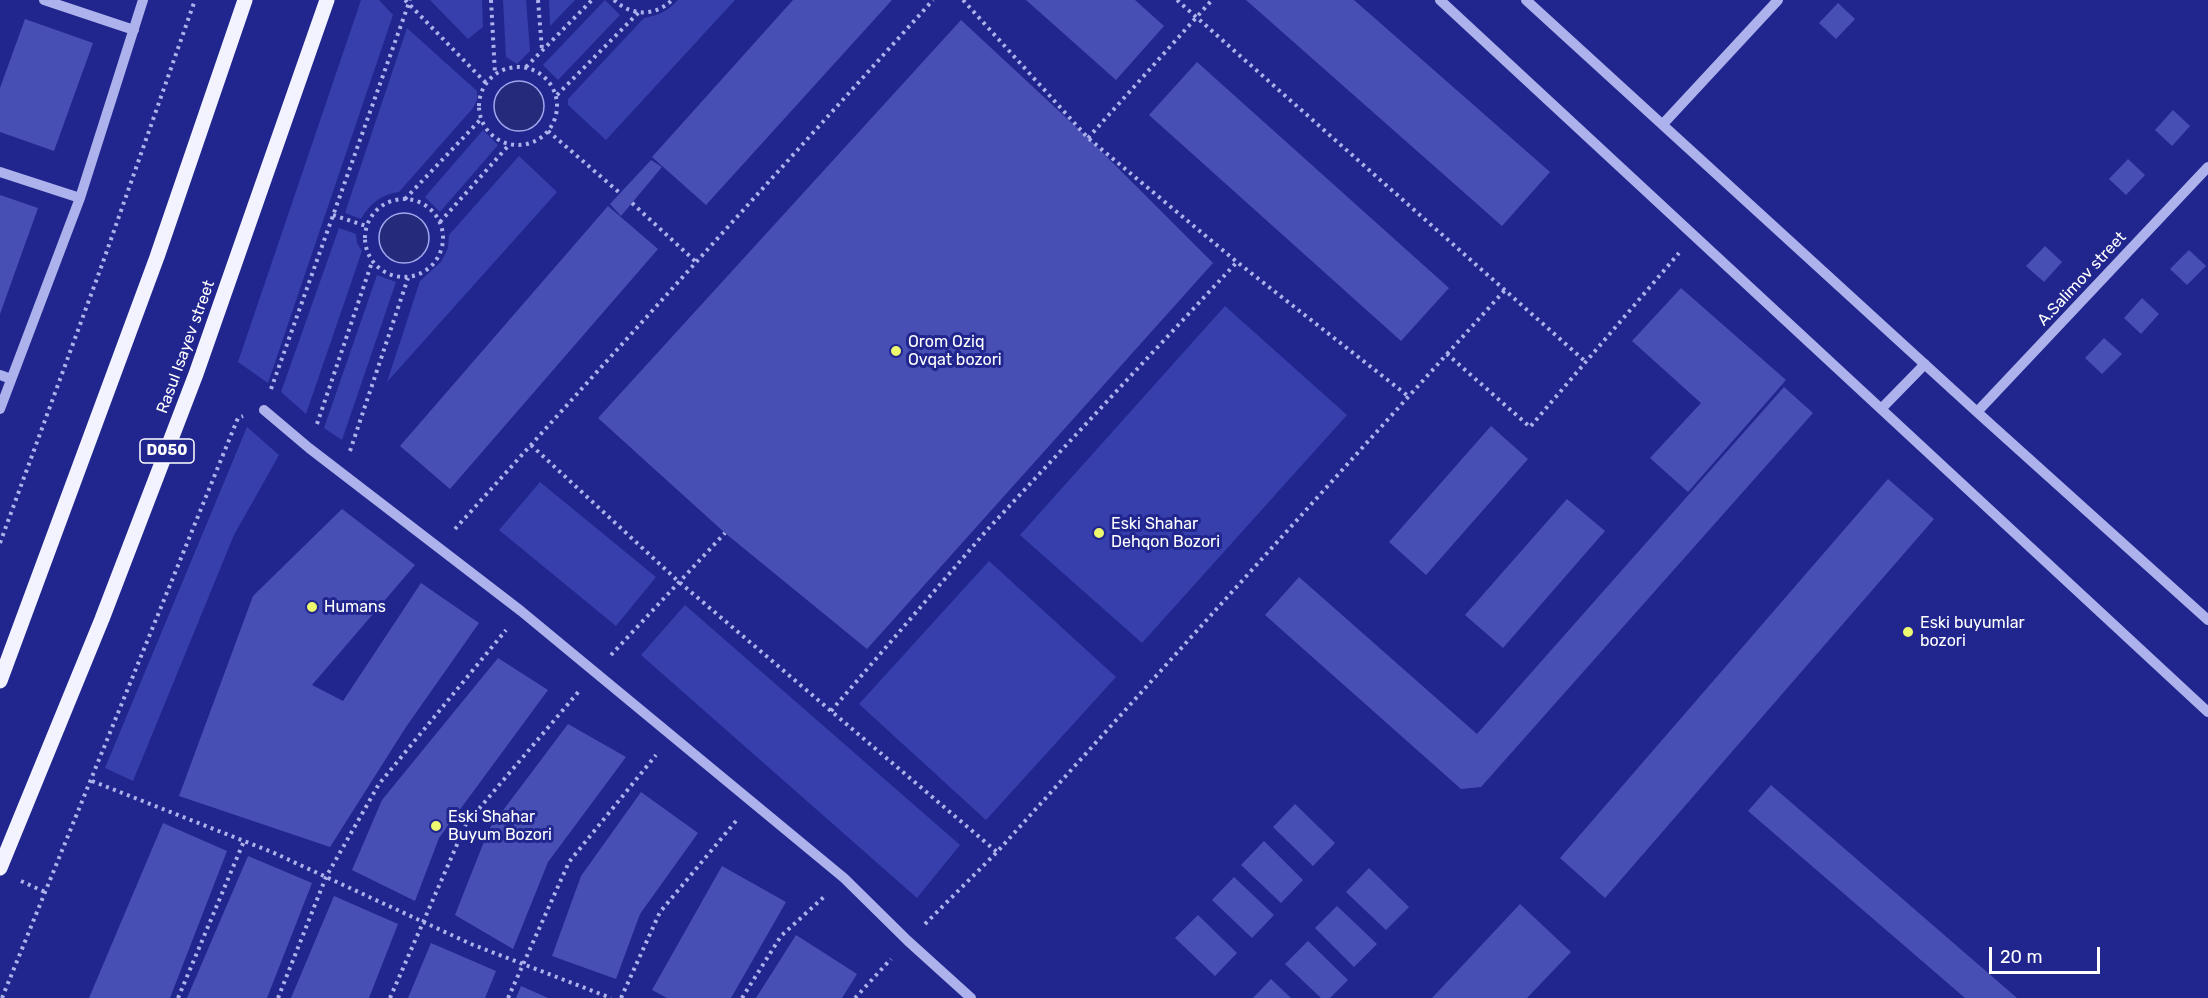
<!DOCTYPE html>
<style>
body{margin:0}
#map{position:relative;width:2208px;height:998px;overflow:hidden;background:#20268d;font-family:Rubik,sans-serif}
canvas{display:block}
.scale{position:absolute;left:1989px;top:947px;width:111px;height:27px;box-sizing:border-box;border:3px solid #fff;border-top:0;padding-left:8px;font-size:18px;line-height:21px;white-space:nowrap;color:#fff;-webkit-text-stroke:4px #20268d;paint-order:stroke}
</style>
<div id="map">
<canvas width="2208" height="998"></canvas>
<div class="scale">20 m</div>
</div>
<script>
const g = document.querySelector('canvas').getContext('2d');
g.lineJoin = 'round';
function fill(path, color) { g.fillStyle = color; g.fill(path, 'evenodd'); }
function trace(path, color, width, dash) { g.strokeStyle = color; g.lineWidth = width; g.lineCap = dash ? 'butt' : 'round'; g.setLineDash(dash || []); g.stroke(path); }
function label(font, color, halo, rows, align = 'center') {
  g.font = font + ' Rubik,sans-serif'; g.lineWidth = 6; g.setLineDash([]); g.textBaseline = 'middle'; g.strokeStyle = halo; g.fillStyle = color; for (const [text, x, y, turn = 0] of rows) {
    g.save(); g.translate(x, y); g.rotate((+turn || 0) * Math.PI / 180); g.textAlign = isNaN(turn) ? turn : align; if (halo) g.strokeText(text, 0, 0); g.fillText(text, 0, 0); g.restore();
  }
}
fill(new Path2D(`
 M361,0H379L393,15L268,383L238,362Z
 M430,0H482L483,27L468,39Z
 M503,0H526L530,51L517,64L506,57Z
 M549,0H575L550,26Z
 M605,0L620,15L558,80L543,65Z
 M678,0H735L606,140L568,105V99L644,18C659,15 668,11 678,0Z
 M407,28L477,91V100L473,108L399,192C382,194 369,204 361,219L345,213Z
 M483,130L498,145L440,212L425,197Z
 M519,156L557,192L387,382L420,281L441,262L448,248L449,235Z
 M339,228L356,234L357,243L362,251L306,414L281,392Z
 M377,275L396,282L342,440L324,428Z
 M1225,306L1347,415L1142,643L1020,535Z
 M247,427L279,455L234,535L133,781L105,768Z
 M540,482L656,577L616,626L499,530Z
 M989,561L1116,677L986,820L859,704Z
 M685,605L960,845L917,898L641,655Z`), '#373fac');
const water = new Path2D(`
 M494 106a25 25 0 1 1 50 0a25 25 0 1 1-50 0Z
 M379 238a25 25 0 1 1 50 0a25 25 0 1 1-50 0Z`);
fill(water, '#262a7a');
trace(water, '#a1a8ed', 1.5);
fill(new Path2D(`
 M793,0H892L706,205L652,157Z
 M1026,0H1135L1164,26L1116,80Z
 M1246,0H1354L1550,172L1502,226Z
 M1838,3L1855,19L1836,39L1819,23Z
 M25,19L93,43L54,151L0,132V88Z
 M961,20L1088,138L1213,263L867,649L725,533L598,418Z
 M1197,62L1449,288L1401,341L1149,115Z
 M2173,110L2190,126L2172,146L2155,130Z
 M2128,159L2145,175L2126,195L2109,179Z
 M651,160L662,167L621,216L610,204Z
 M0,195L38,208L0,314Z
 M608,206L658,249L450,489L400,446Z
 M2045,246L2062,262L2044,282L2026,266Z
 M2189,250L2206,266L2187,285L2170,269Z
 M1681,288L1786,380L1688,492L1650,458L1701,403L1632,341Z
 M2142,298L2159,314L2141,334L2124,318Z
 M2104,338L2122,354L2102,374L2085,358Z
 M1784,387L1813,413L1481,787L1461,789L1265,615L1299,577L1477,734Z
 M1491,426L1528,459L1426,575L1389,542Z
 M1888,479L1934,519L1605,898L1560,858Z
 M1567,499L1605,531L1503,648L1465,615Z
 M342,509L415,565L312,685L343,701L421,583L479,623L406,727L330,847L179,796L253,596Z
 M498,658L548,690L439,838L415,901L352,870L382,800Z
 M568,724L626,757L548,862L513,949L455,915L489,829Z
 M1771,785L2017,998H1965L1748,811Z
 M641,792L698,833L640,914L616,979L552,956L581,876Z
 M1295,804L1335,843L1313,866L1273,827Z
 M163,823L227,851L170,998H89Z
 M1264,841L1303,880L1281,903L1241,865Z
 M248,856L312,883L267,998H187Z
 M722,866L786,902L731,998H667L652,990Z
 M1369,868L1409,907L1386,930L1346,892Z
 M1234,877L1274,915L1252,938L1212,900Z
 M334,896L398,924L369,998H291Z
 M1520,904L1571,952L1527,998H1432Z
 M1337,906L1377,944L1354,967L1315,928Z
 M1198,915L1237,953L1215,976L1175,938Z
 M796,935L857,974L842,998H756Z
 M1308,941L1348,980L1330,998H1321L1285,964Z
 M431,943L496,971L485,998H408Z
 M1271,979L1291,998H1253Z
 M521,986L548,998H516Z`), '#484fb4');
trace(new Path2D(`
 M405,0L486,83
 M491,0L495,74
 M538,0L542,50
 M614,0C631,16 655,17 672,0
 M963,0L1088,138L1237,262L1408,396
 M1177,0L1586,362
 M479 106a39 39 0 1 1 78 0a39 39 0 1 1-78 0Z
 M526,67L592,0
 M557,95L639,12
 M548,131L621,194
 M1088,138L1212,0
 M365 238a39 39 0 1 1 78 0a39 39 0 1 1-78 0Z
 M405,199L481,119
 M632,203L695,261
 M333,215L366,226
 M440,222L509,145
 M1447,354L1505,290
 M271,389L410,0
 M317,424L372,262
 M531,445L678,581L997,852
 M350,451L408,278
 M455,529L933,0
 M0,543L103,262L195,0
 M611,655L725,533
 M831,711L987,530L1237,262
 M92,781L272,852L471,944L611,998
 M21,881L45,892
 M925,924L997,852L1447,354L1530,427L1679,253
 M2,998L238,418L243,416
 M178,998L244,841
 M278,998L326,877L379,784L506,630
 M390,998L466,824L580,690
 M508,998L569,862L656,755
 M621,998L660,912L736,821
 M742,998L781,936L826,895
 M855,998L891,959`), '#aeb2ec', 4, [3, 4.5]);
trace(new Path2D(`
 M44,0L134,30
 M1440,0L2208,712
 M1526,0L1977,412L2208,620
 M1663,124L1778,0
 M0,172L80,198
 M0,375L11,379
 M0,409L80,198L143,0
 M1881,409L1925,364
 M264,410L309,448L521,611L844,878L908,941L971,998
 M1977,412L2208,167`), '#aeb2ec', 10);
trace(new Path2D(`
 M0,681L157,257L245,0
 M0,868L102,619L196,374L327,0`), '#f3f3ff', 15);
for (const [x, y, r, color] of [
 [896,351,6,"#edf96e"],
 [1099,533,6,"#edf96e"],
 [312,607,6,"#edf96e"],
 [1908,632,6,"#edf96e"],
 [436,826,6,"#edf96e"]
]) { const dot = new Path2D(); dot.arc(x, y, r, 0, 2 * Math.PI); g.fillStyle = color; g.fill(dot); trace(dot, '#20268d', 2); }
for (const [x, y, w] of [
 [167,451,54]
]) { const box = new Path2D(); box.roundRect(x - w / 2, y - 12, w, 24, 4.5); g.fillStyle = '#20268d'; g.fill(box); trace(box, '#fff', 1.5); }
label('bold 15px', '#fff', null, [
 ["D050",167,451]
]);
label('16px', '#fff', '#20268d', [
 ["A.Salimov street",2082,279,-47],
 ["Rasul Isayev street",186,347,-70]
]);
label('16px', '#fff', '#20268d', [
 ["Orom Oziq",908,342],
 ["Ovqat bozori",908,360],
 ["Eski Shahar",1111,524],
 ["Dehqon Bozori",1111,542],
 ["Humans",324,607],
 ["Eski buyumlar",1920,623],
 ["bozori",1920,641],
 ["Eski Shahar",448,817],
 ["Buyum Bozori",448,835]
], 'left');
</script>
